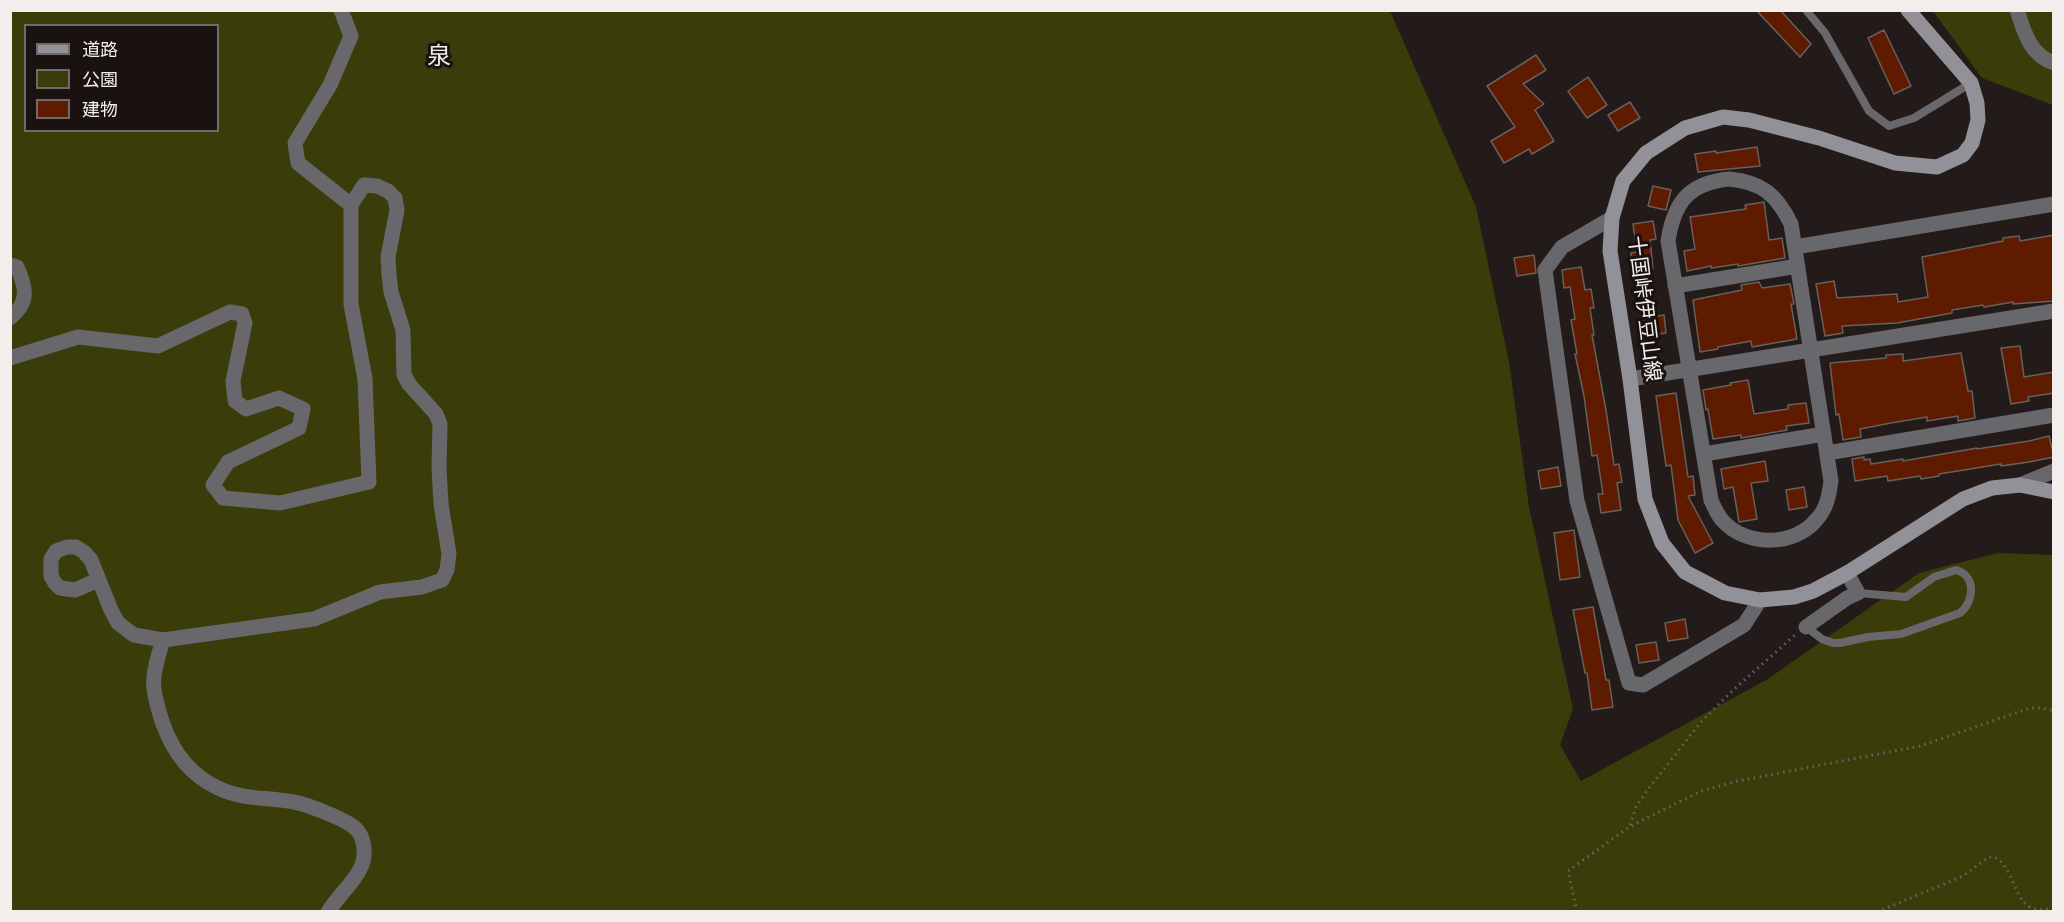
<!DOCTYPE html>
<meta charset="utf-8">
<style>
body{margin:0}
#map{position:relative;width:2064px;height:922px;overflow:hidden;background:#231b19;font-family:Spectral,"Noto Sans JP",serif}
canvas{display:block}
.frame{position:absolute;inset:0;border:12px solid #f3eeec;pointer-events:none}
.legend{position:absolute;left:24px;top:24px;width:195px;height:108px;box-sizing:border-box;background:#191210;border:2px solid #706a68;margin:0;padding:8px 10px;list-style:none;font-size:18px;color:#f3eeec}
.legend li{display:flex;align-items:center;gap:12px;height:30px}
.legend b{width:30px;border:2px solid #706a68}
</style>
<div id="map">
<canvas width="2064" height="922"></canvas>
<div class="frame"></div>
<ul class="legend">
<li><b style="height:8px;background:#929197"></b>道路</li>
<li><b style="height:16px;background:#3a3d0a"></b>公園</li>
<li><b style="height:16px;background:#5e1b00"></b>建物</li>
</ul>
</div>
<script>
const g = document.querySelector('canvas').getContext('2d');
g.lineJoin = 'round';
function fill(path, color) { g.fillStyle = color; g.fill(path, 'evenodd'); }
function trace(path, color, width, dash) { g.strokeStyle = color; g.lineWidth = width; g.lineCap = dash ? 'butt' : 'round'; g.setLineDash(dash || []); g.stroke(path); }
function label(font, color, halo, rows, align = 'center') {
  g.font = font + ' Spectral,"Noto Sans JP",serif'; g.lineWidth = 6; g.setLineDash([]); g.textBaseline = 'middle'; g.strokeStyle = halo; g.fillStyle = color; for (const [text, x, y, turn = 0] of rows) {
    g.save(); g.translate(x, y); g.rotate((+turn || 0) * Math.PI / 180); g.textAlign = isNaN(turn) ? turn : align; if (halo) g.strokeText(text, 0, 0); g.fillText(text, 0, 0); g.restore();
  }
}
fill(new Path2D(`
 M10,11H1390L1476,207L1509,362L1529,507L1573,709L1560,745L1581,781L1768,679L1919,573L1998,553L2053,555V911H11ZM26,26H218V130H26Z
 M1933,11H2053V105L1982,78Z`), '#3a3d0a');
const building = new Path2D(`
 M1756,10H1780L1811,44L1800,57Z
 M1884,30L1911,86L1894,94L1868,38Z
 M1536,55L1546,70L1523,84L1544,104L1535,110L1554,141L1532,154L1529,149L1504,163L1491,141L1515,127L1487,86Z
 M1588,77L1607,105L1587,118L1568,91Z
 M1630,102L1640,118L1618,131L1608,115Z
 M1757,147L1760,166L1698,172L1695,154L1716,151V153Z
 M1653,186L1671,190L1666,210L1648,206Z
 M1764,202L1769,240L1782,238L1785,258L1738,266V264L1711,268V266L1687,271L1684,251L1695,249L1690,217L1746,209L1745,205Z
 M1653,221L1656,239L1650,240L1653,269L1633,272L1631,253L1637,252L1633,224Z
 M2054,235V301L2013,304V302L1984,307L1983,305L1952,310V313L1897,323L1842,326L1843,333L1825,336L1816,284L1834,281L1837,298L1897,294L1898,302L1928,297L1922,257L2003,241V238L2019,236L2020,241Z
 M1534,255L1536,273L1517,276L1514,258Z
 M1581,267L1585,290L1591,289L1594,308H1590L1594,335H1592L1606,410L1614,465L1619,464L1622,482L1617,483L1621,510L1601,513L1598,494H1603L1597,455L1592,456L1584,396L1575,354H1577L1571,320L1575,319L1570,287L1564,288L1562,270Z
 M1759,282L1762,288L1790,284L1794,304H1791L1797,339L1752,347L1751,341L1718,347V349L1700,352L1693,300L1742,290L1741,285Z
 M1664,315L1666,333L1646,336L1644,318Z
 M2020,346L2024,377L2054,372V393L2028,397L2029,401L2011,404L2001,348Z
 M1961,353L1968,391H1972L1975,418L1958,421V416L1927,421V417L1891,423L1860,429L1861,437L1843,440L1839,414L1836,415L1830,363L1886,358V355L1903,354V361Z
 M1748,380L1754,414L1788,409V405L1806,403L1809,423L1786,426L1787,430L1759,435L1741,438V435L1713,439L1708,409L1706,410L1703,390L1731,385L1730,383Z
 M1676,393L1688,477L1693,476L1695,495L1688,496L1713,543L1695,553L1678,520L1671,465L1666,466L1656,396Z
 M2049,436L2054,457L2029,462L2001,466V464L1939,474V476L1921,479L1920,476L1888,481L1887,476L1855,481L1852,459L1864,457V460L1870,459L1871,464L1903,459V461L1977,448V449L2029,441Z
 M1765,461L1768,481L1751,483L1757,519L1739,522L1733,487L1724,489L1721,469Z
 M1558,467L1561,486L1541,489L1538,471Z
 M1804,487L1807,507L1789,510L1786,490Z
 M1574,530L1580,577L1560,580L1554,533Z
 M1593,607L1606,680H1609L1613,707L1592,710L1587,673H1585L1573,610Z
 M1685,619L1688,638L1668,641L1665,623Z
 M1656,642L1659,660L1639,663L1636,645Z`);
fill(building, '#5e1b00');
trace(building, '#69605d', 1.5);
trace(new Path2D(`
 M1630,825L1636,807L1646,792L1700,723L1732,691L1795,635
 M1577,912L1568,871L1629,827L1701,791L1738,781L1920,746L2030,708H2042L2054,711
 M1877,912L1963,876L1989,857H1994C2019,868 2011,922 2054,907`), '#6b6462', 3, [1.5, 4.5]);
trace(new Path2D(`
 M1806,10L1825,33L1869,111L1889,126L1914,118L1971,83
 M1806,627L1822,639L1833,643H1840L1868,637L1901,634L1960,613C1974,602 1977,576 1956,570L1934,577L1906,597L1858,593`), '#68676b', 8);
trace(new Path2D(`
 M341,10L351,36L330,85L295,143L298,163L351,205
 M2017,10C2024,32 2030,55 2054,63
 M1729,179C1762,182 1777,195 1791,224L1831,481C1829,495 1827,508 1817,519C1795,547 1745,547 1722,520C1717,514 1714,507 1711,500L1668,241C1674,202 1689,183 1729,179Z
 M1612,218L1562,247L1545,270L1577,501L1629,683L1643,685L1744,625L1760,600
 M1795,247L2054,204
 M10,265L17,267C26,287 30,302 10,318
 M1675,286L1798,266
 M10,358L78,337L158,346L230,312L242,314L245,323L233,381L235,401L246,409L279,398L303,409L299,428L228,462L213,485L223,498L280,503L369,482L365,379L351,304V205L364,185L377,186L388,191L395,198L397,210L388,257L389,274L391,292L403,330L404,375L409,384L436,414L440,424L439,468L441,504L449,554L447,570L442,580L422,587L380,592L314,619L163,640L134,635L118,623L111,610L91,560L84,552L76,547H67L56,551L51,559V576L55,583L60,588L75,590L98,580
 M1630,379L2054,311
 M1827,453L2054,415
 M1704,454L1824,434
 M2020,485L2054,471
 M1806,627L1847,598L1858,593L1847,573
 M163,640C151,679 150,685 163,724C173,752 190,775 218,788C243,800 268,797 294,802C306,804 348,820 356,829C362,834 365,847 364,855C364,874 338,895 328,912`), '#68676b', 15);
trace(new Path2D(`
 M1908,10L1971,83L1977,103L1978,120L1972,143L1963,155L1937,167L1895,163L1819,138L1749,120L1723,117L1685,128L1646,153L1623,181L1612,218L1610,251L1630,379L1645,499L1662,543L1685,572L1725,593L1760,600L1794,597L1813,591L1847,573L1963,499L1992,488L2020,485L2054,492`), '#929197', 15);
label('21px', '#f3eeec', '#191210', [
 ["十国峠伊豆山線",1642,309,83]
]);
label('24px', '#f3eeec', '#191210', [
 ["泉",439,59]
]);
</script>
